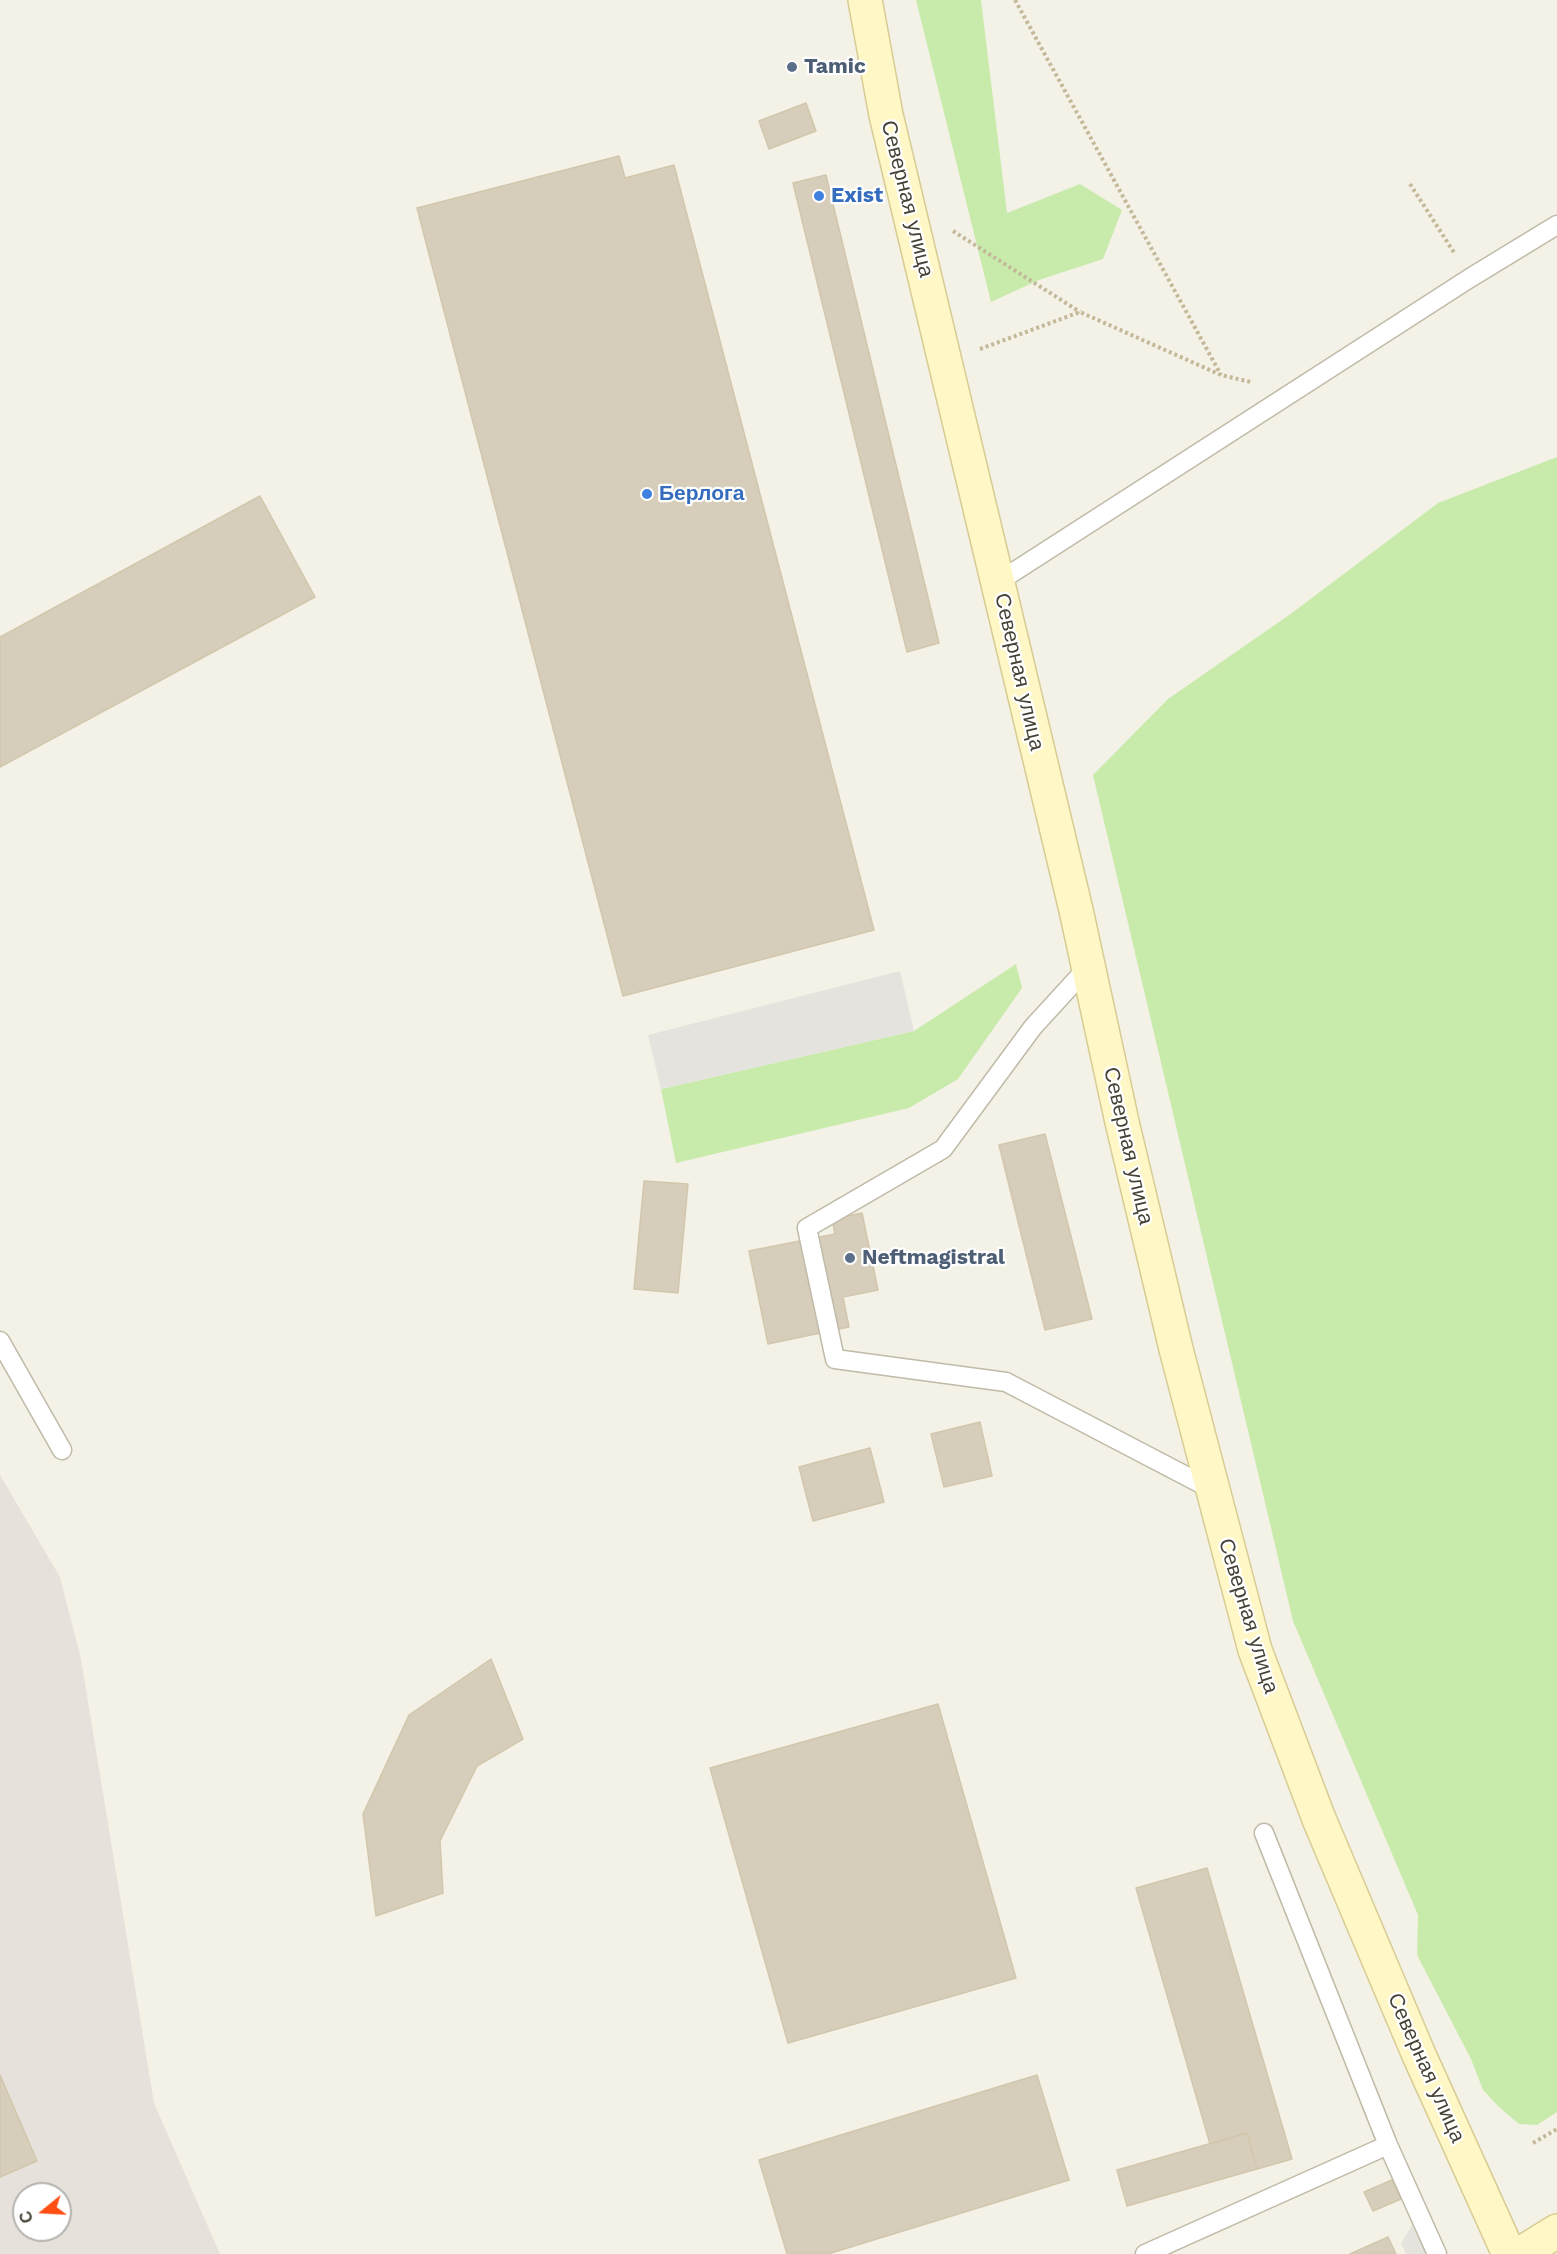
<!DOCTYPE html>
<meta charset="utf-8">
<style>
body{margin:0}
#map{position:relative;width:1557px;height:2254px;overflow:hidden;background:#f4f1e6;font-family:"Work Sans",sans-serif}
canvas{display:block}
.north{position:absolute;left:12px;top:2182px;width:60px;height:60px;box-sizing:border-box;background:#fff;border:2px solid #b5b3ae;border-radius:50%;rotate:252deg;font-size:16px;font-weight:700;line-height:24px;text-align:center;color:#474235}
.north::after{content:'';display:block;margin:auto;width:21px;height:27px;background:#ff4f12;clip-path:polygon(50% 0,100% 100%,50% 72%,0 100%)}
</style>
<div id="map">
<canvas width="1557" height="2254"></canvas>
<div class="north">С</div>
</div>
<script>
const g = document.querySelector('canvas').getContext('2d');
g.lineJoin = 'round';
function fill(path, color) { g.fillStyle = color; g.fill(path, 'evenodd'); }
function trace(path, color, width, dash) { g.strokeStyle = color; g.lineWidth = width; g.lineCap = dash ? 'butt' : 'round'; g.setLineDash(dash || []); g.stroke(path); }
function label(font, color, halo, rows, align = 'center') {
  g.font = font + ' "Work Sans",sans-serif'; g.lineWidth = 4.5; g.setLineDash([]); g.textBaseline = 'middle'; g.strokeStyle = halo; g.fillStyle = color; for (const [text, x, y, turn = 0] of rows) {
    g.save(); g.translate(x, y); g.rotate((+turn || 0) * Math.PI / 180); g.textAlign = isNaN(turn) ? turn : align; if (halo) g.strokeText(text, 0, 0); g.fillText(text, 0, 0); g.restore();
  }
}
fill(new Path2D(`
 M0,1475L60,1577L81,1659L154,2103L220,2254H0ZM24,2194H60V2230H24Z`), '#e6e2db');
fill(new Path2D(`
 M916,0H981L1007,213L1080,184L1122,210L1103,259L1039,280L991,302Z
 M1557,457V2112L1537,2125L1519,2124L1499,2107L1483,2090L1471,2059L1417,1955L1418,1915L1293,1621L1093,775L1168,699L1292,613L1438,503Z
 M1016,964L1022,988L958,1079L909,1108L676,1163L661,1089L914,1031Z`), '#c8ebac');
fill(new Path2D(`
 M900,971L914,1031L661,1089L648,1035Z
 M1414,2222L1429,2254H1406L1401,2243Z`), '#e5e3de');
const building = new Path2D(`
 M806,103L816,131L769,149L759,121Z
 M619,156L625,178L674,165L874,930L623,996L417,208Z
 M826,175L939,643L907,652L793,183Z
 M260,496L315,597L0,767V637Z
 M1045,1134L1092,1319L1045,1330L999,1145Z
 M644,1181L688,1184L678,1293L634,1289Z
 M862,1213L878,1290L843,1297L849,1327L768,1344L749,1251L835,1234L832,1219Z
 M980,1422L992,1476L944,1487L931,1434Z
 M870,1448L884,1502L813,1521L799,1467Z
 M491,1659L523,1739L477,1766L440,1841L443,1893L376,1916L363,1814L409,1715Z
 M938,1704L1016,1978L788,2043L710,1768Z
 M1207,1868L1292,2159L1257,2169L1247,2133L1210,2144L1136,1888Z
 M0,2075L37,2161L0,2177Z
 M1037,2075L1069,2180L828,2254H787L759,2160Z
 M1247,2133L1257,2169L1127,2206L1117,2170Z
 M1392,2180L1401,2199L1373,2211L1364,2192Z
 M1388,2237L1396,2254H1350Z`);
fill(building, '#d6ceba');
trace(building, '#d2c7ad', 1.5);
const service = new Path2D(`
 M998,582L1470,278L1557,225
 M1087,968L1033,1027L943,1149L807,1228L835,1359L1006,1382L1211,1489
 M0,1341L62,1450
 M1264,1833L1388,2145L1437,2254
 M1145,2254L1388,2145`);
const secondary = new Path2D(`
 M865,0L886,115L1076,910L1122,1122L1176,1349L1255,1650L1319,1819L1419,2055L1509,2254
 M1520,2254L1557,2231`);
trace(service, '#c0baa8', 21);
trace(secondary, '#d7cc93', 36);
trace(new Path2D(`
 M1015,0L1221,375
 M1410,184L1455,254
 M953,231L1080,312
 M980,349L1080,312L1221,375L1251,382
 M1533,2143L1557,2129`), '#c3b898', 4, [3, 3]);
trace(service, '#fff', 18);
trace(secondary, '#fff7c5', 33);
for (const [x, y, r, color] of [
 [792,67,6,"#5c6f8a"],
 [819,196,6,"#3f7fe0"],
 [647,494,6,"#3f7fe0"],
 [850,1258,6,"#5c6f8a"]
]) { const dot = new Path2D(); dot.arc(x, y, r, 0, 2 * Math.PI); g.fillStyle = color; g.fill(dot); trace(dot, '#fff', 2); }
label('bold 21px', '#4e5e75', '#fff', [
 ["Tamic",804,67],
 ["Neftmagistral",862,1258]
], 'left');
label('bold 21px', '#366cbe', '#fff', [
 ["Exist",831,196],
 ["Берлога",659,494]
], 'left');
label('21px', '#474235', '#fff', [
 ["Северная улица",907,199,76],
 ["Северная улица",1019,672,77],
 ["Северная улица",1128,1146,77],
 ["Северная улица",1248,1616,73],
 ["Северная улица",1426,2068,66]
]);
</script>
